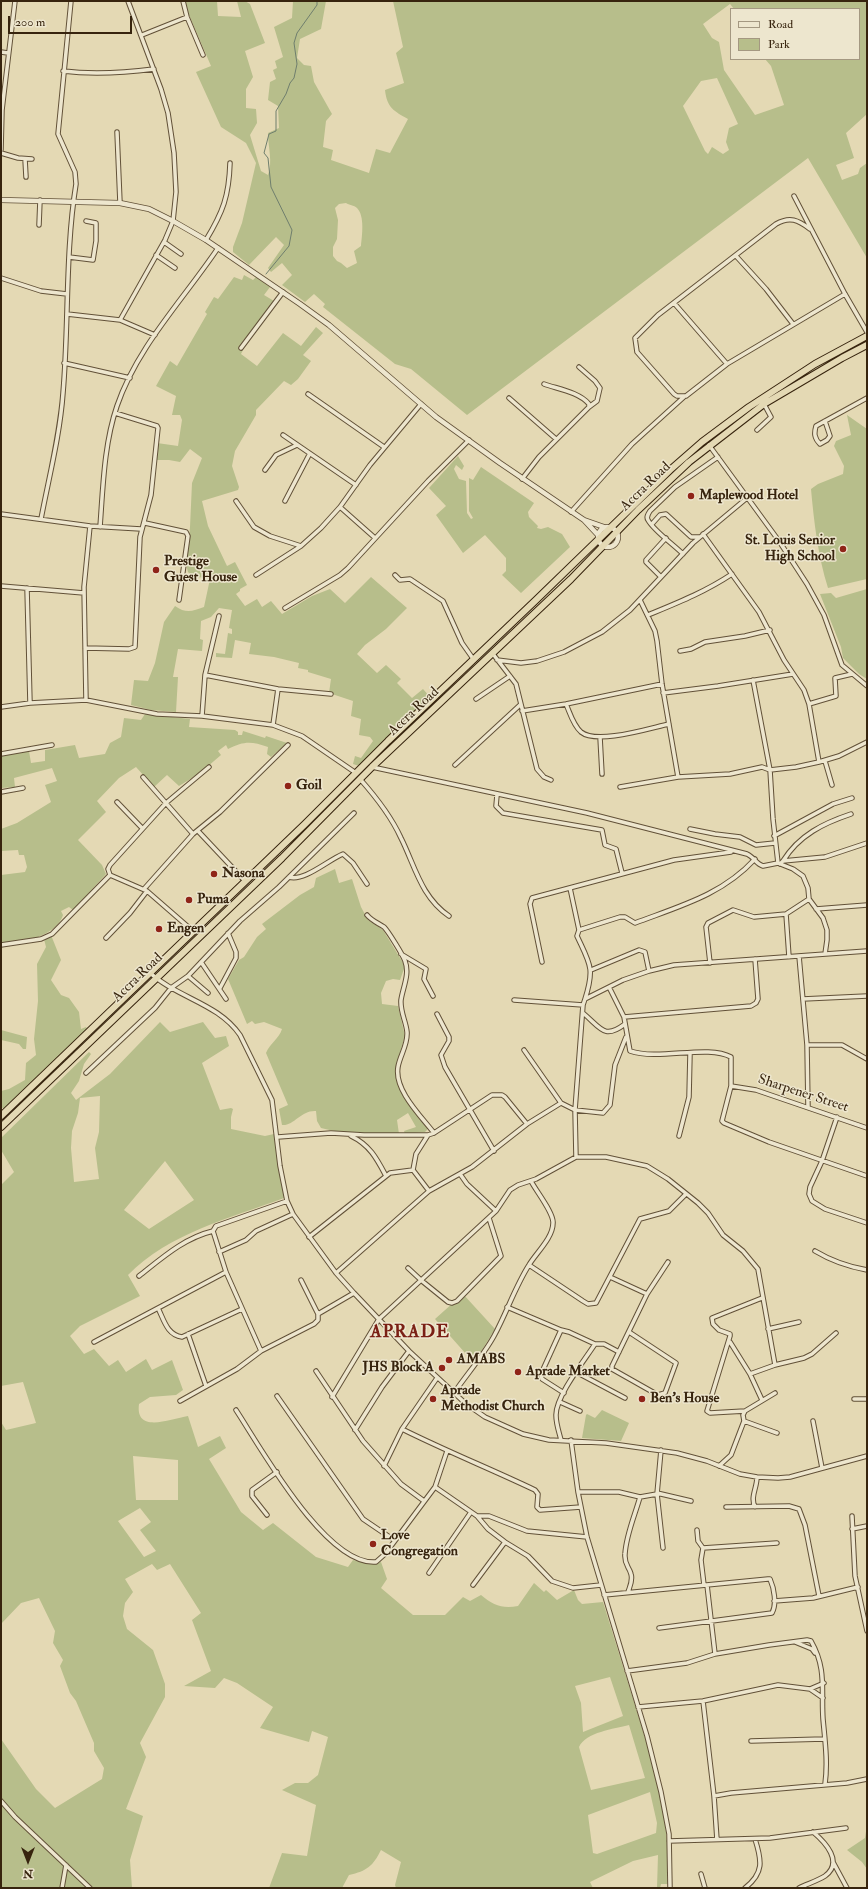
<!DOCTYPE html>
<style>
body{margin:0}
#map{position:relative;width:868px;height:1889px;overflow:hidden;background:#e4d9b4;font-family:"IM FELL Double Pica",serif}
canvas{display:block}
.frame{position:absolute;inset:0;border:2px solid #37240e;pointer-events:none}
.legend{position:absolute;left:730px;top:8px;width:130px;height:52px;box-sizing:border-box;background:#ede6ce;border:1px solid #a49881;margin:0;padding:5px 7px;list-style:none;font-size:12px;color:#37240e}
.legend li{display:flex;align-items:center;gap:8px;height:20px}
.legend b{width:20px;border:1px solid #a49881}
.north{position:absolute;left:8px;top:1841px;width:40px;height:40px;-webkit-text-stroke:3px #ede6ce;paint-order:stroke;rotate:180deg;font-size:11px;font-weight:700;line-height:16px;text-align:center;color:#37240e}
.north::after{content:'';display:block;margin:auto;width:14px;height:18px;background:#37240e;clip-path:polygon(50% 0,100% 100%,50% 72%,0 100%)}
.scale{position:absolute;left:8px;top:16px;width:124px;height:18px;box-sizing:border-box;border:2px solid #37240e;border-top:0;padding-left:5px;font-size:12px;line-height:14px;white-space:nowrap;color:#37240e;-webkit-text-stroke:3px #ede6ce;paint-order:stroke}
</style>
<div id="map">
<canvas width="868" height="1889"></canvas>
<div class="frame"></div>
<ul class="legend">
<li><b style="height:5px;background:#ede6ce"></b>Road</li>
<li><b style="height:11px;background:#b7be8b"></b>Park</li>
</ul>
<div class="north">N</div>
<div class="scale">200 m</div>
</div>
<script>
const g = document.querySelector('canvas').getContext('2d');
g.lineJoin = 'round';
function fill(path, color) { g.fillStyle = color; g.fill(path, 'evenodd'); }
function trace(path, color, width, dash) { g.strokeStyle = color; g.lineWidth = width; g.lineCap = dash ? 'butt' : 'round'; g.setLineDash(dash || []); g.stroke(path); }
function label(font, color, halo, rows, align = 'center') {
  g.font = font + ' "IM FELL Double Pica",serif'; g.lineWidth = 3; g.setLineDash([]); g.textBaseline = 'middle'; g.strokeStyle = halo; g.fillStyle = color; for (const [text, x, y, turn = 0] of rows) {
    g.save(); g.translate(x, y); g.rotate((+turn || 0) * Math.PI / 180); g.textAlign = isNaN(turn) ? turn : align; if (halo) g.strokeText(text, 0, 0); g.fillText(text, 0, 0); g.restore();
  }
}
fill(new Path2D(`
 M183,1H217L218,16L241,17L237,1H245L250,4L265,43L245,51L253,77L246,89V108L256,109L257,123L250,135L261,171L268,175C273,162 268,147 268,133L279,128L278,106L268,100L270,82L276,79L273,70L277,68L275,61L283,57L274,27L292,18L293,1H326L321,29L300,39L297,58L304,65L311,66L314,82L332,114L326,121L323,147L333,150L331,160L369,173L376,149L390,153L408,119C394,111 387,108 385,90L404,83L396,53L403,47L393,1H867V114L846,133L854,158L836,165L842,180L858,174L860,168L867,163V258L808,158L467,415L411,369L395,364L323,307L325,304L314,294L305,302L282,285L292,275L282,263L271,272L268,268L284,245L276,237L249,265L233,252V247L242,223L256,163L246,143L221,127L196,72L211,66ZM730,4L734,9H859V59H765L771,66L784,105L755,115L724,70L719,42L712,38L703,24ZM717,78L738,124L729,128L726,142L729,150L723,154L712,147L708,154L705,151L683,106L701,81ZM346,203C349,205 354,205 357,208C365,216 362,236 361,246L354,251L357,263L347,268L341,263L337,261L333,256V247L337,239L338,220L335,208L339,204Z
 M244,275L253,280L256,277L270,287L264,295L274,301L240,347L243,350L241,354L257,366L283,333L301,346L316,327L323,333L303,355L311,361L298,379L291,385L284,381L256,410V415L235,451L232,466L239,487L238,490L202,501L208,526L227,566L235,562L247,585L240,589V591L236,594L245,606L257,599L262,607L271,601L282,614L312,596L330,589L345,603L371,577L407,608L386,629L365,645L357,654L377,673L386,665L401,679L397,683L412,698L423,689L431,698L359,766L353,764L355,756L361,758L373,741L370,737L359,735L361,719L351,716L353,701L329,693L331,679L308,672V670L298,668L299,663L274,657L249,654L251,643L235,640L232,658L216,657V653L225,654L228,633L232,634V629L229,628L232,610L219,608L211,617L201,621L200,639L203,640L202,651L178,649L173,677H178L176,712L151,710L131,705L134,680L148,681L155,663L164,622L175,606C186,614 193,611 204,607L210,579L192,576L188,572L186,564L190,527L192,483L202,458L190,449L180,462L169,460H157V443L178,446L182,420L180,415H172L176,396L156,386L170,361L177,366L207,314L205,312L214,297L218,299L234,277L242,280Z
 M847,415L867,429V579L828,588C818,556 814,522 811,489L818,484L843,474L844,466L834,446L836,441L851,435Z
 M458,456L464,466L462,470L456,465L454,469L459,479L466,481L467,513L471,519L473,518L469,511V478L473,480L481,467L534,503L528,512L529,517L538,526L537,528L541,529L548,527L562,534L570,547L521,593L502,575L506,571V558L485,535L463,553L436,515L446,506L429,488Z
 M867,589V679L859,674L843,658L841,647L820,594L831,593L836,598Z
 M145,714L190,719L189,727L235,730L238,732V735H242L243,731L265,738L266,736L287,743L271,757L267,754L268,747C251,741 244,741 228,749L226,745L218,751L221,755L200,773L179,786L167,775L154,787L136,767L119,778L97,801L106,812L78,840L102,865L106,874L73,910L69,907L61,911L63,915C57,936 20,944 1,944V875L25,872L27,867L24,855H19L18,850L1,851V829L17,823L51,802L45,785L57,781L52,768L14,778L15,787L1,788V756L29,751L31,763L45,761V750L75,745L79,758L105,754L110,743L121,737L124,718L141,720Z
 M335,869L339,883L352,879L361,907L368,920L383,930L405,966L400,980L393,979L386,981L381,993L382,1004L398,1006L405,1036L396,1066L398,1084L410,1106L427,1126V1130L425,1132L405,1134L404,1131L416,1127L408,1113L397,1120L399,1134C374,1134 346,1135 321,1128L317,1121L316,1111C301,1110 294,1126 282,1125L279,1109L288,1105L266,1053C270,1043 279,1039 282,1029L264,1022L255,1024L252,1021L247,1024L228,979L239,960L244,957L257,937L266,929L262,924L300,895L314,887L316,878Z
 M51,935L61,960L51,980L61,995L69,998L79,1012L81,1029L86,1027L88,1030L6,1110L1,1107V1091L9,1089L25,1080L26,1063L36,1055L34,1039L38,1001L37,964L46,947L44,939Z
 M160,1022L170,1032L203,1022L215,1038L226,1036L229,1046L202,1063L220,1110L231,1108L233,1109L231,1117V1129L265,1136L274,1134L279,1172L284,1198C231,1218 169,1233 128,1275L140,1296L80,1326L70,1336L84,1354L94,1349L109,1366L118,1360L126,1372L146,1359L152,1370L172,1360L183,1390L176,1395L150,1397L139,1404C135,1434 170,1419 188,1416L198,1447L220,1436L226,1448L209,1459L241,1512L263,1530L273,1523L316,1557L348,1567L353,1560L370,1564L381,1562L387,1579L381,1588L413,1615H445L463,1597L470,1601L481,1595C493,1605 502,1609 518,1606L534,1583L544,1592L546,1590L557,1600L574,1590L578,1600L582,1604L603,1602L647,1744L663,1808L667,1841V1884H661L660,1888H657L658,1855L633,1861L590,1882L593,1888H396L395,1885L401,1862L381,1850C373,1866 367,1871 349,1875L342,1888H269L282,1853L307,1856L316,1805L282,1790L295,1783H308L318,1775L328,1737L312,1731L309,1742L260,1728L273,1707L237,1683L224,1678L215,1688L184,1686L211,1671L192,1620L201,1613L170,1564L157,1570L152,1564L125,1579L133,1592L125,1603L123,1616L127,1629L153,1650L165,1684V1697L140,1743L146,1757L126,1809L143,1816L130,1860L132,1888H1V1739L36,1789L55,1808L102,1779L104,1768L94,1751V1743L76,1701L70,1693L60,1666L63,1660L53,1643L55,1631L39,1598L21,1603L1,1624V1422L6,1430L36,1423L23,1382L1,1386V1185L14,1172L1,1150V1138L89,1052L91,1054L84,1064L79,1081L71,1093L76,1100L110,1074ZM100,1096L99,1132L95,1148L99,1179L74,1182L71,1148L72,1131L78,1113L80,1098ZM165,1161L194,1200L149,1229L124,1210ZM133,1456L178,1460V1500H136ZM140,1508L151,1522L140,1530L156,1551L144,1557L118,1521ZM610,1677L623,1716L583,1732L581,1703L575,1686ZM629,1725L645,1778L591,1790L579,1747C586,1732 614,1729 629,1725ZM650,1792L657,1823L656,1833L597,1854L593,1853L588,1815Z
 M1,1030L27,1037L26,1049H23L19,1044L1,1040Z
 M463,1294L495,1329L474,1363L435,1319Z
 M602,1410L629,1423L621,1441L582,1438L586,1415L587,1414L595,1418Z
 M867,1825V1869L862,1862L847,1850L865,1838Z`), '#b7be8b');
trace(new Path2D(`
 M266,274L289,246L292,230L271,187L268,158L264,153L269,134L276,131V111L286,94L290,83L294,78L297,64L294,43L297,33L317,5V1`), '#6f7e6d', 1);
const minor = new Path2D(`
 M183,1L187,17L203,55
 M142,35L187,17
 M1,52L8,53
 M63,71C94,75 123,73 154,69
 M117,132L120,203
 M1,150L2,110L15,1
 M1,153L18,158L32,159
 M25,159L26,177
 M794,196L845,294L867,332
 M39,225L40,200
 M810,229C798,220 790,216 776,224L658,315L635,338L637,352L674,394L677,396H686L727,364L845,294
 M206,240C223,212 229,196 230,163
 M164,242L181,254
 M156,255L175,268
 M736,256L766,289L793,324
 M69,257L93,260L96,241V223L86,221
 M1,278L41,291L67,294
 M674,303L727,364
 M67,314L120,320L155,335
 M120,320L165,240L173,221L176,192L174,153L168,113L161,89L128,1
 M241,348L283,292
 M64,363L130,378
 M579,367L595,381L600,388L597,401L589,407
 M308,394L384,447
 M509,398L556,439
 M825,421L830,436L827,440L820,444C814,438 814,433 816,426L867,398
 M757,430L771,417L764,404
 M283,435L356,485
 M709,445L779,541L807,584L824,615L842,665L867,686
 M265,470L276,455L297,445
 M522,479L539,457L589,407V404C579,392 558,389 544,384
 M236,501L254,527L270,536L301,546
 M285,501L309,455
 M340,507L375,538
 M571,512L632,444L685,396
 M1,514L90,526L141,529
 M41,519C49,477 60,435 63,393C69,324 65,253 76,184L75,172L58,134L71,1
 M145,523L186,532L188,536L179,600
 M652,524L660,515L666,514L691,537H700
 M100,527C103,487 104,444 117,406C137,347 183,300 218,248
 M703,534L759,612L784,660L804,690L809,704L819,762
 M683,554C673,544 654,531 648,520C646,517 648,514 650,511L675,487L718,457
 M256,575L301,546L321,528L340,507L370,465L421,404
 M395,575L400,580L410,579L443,601L462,643L474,660
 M661,577L646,562V560L666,538
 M1,586L84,593
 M27,588L30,703
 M640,600L655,631L657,641L662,684L678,777
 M285,608L340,575L348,568L428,481L469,440
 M648,615C677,603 705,592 732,574
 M85,648L129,649L135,647L140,537L151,495L158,428L157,426L115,413
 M680,651L691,649L705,642L745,636L770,630
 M493,654L516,684L537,769L544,777L551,780
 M497,660L521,663L537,661L564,652L602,632L630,610L693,543L747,498
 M205,675L278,689L331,694
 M753,680L770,770L773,819L778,863
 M663,693L718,686L793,674
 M476,699L510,676
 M86,700L84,587L90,526
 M566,704C570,713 573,725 581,732C597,745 650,728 669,724
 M809,704L836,696L835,678L852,674
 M1,707L30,703L86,700L157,714L202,716L273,725L302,736L356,773
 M522,711L566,704L662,684
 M202,716L205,675L219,616
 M273,725L278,689
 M600,737L602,774
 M1,754L52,745
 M825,761L832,785
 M455,765L520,705
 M372,767L587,813L747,854C754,857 756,864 763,866L778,863L793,869L803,876L808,888L809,899L823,918L827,930V940L825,954
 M143,777L193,834
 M360,779C376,797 391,816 401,838C415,866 421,897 449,916
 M620,787L678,777L730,774L762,767L770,770L796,767L819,762L839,756L867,742
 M1,792L23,788
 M497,795L496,806L503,813L602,830L605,845L616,849L622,873
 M117,802L142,828
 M690,829L715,834L740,837L756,845L775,843
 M198,831L245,881
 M774,836L833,804L852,798
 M783,861C799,835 824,823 851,814
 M780,864L783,861L825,857L867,843
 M289,877C304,882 328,860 343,854L353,863L367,884
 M570,888L579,930
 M144,889L193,834L220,812L288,745
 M816,909L867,905
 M367,915C372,921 378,923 384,927C388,931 403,955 405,961C410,974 403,987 401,1000C400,1012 406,1021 407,1032C408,1045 400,1055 398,1067C394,1090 421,1116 434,1133
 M193,931L147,891L110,875L108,869L110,865L166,803L209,767
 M106,938L130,913L147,891
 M1,945L41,939L52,934L110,875
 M401,954L426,969L424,979L433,996
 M799,956L807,1045L808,1107
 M789,957L786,914L809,899
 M201,962L226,999
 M542,962L530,904L532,898L674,860L731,852
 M710,963L706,927L708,923L733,910L754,917L786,914
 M591,970L639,950L645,952L649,971
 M149,972C177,998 218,1003 240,1035L272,1100L280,1166L287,1201L293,1214L336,1273L354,1293L409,1351L465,1403L485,1417L523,1434L549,1440L606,1443L677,1453L707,1461L740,1474L757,1477L778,1478L790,1477L867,1456
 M188,976L208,993
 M609,987L624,1017L630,1051C660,1061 707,1044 731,1057V1086L723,1117L722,1121L724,1123L769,1142L867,1176
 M220,988L236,958V952L228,933
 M585,999C595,968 590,964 577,936L579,930L620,917H625L635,923C680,906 722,895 755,859
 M803,999L867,996
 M514,1000L583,1005
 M583,1013C601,1028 604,1040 625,1024
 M437,1014L449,1037V1041L441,1055L445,1067L494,1151
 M624,1017L751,1006L756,1003L758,999L755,959
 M807,1045H842L867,1059
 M524,1050L561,1103L575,1110L603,1113L610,1105L615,1065L626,1037
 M86,1073L155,1008L171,988L188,976L240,921L279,887L354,813
 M731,1086L756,1090L867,1128
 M837,1117L822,1161L810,1187L809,1194L812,1201L825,1209L867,1223
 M351,1136C370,1145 377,1159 386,1176
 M679,1136L689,1097L690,1054
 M278,1137L331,1133L364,1135H428
 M576,1157L575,1110L583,1005L585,999L623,980L649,971L674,965L867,951
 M460,1174L467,1184L496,1211
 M429,1191L413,1170L416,1154L428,1135L434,1133L492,1095H502L505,1097L527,1124
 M309,1237L390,1173L413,1170
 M815,1251C830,1260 850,1267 867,1270
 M219,1252L246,1240L256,1231L293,1214
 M529,1265L583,1301L588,1304L596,1303L640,1219L669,1211L686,1194
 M408,1268L422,1281L448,1302L452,1303L457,1301L501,1256L489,1218
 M336,1273L429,1191L472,1167L527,1124L561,1103
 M139,1276C162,1258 184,1238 213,1231
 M610,1277L647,1294
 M762,1298L712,1318L713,1324L719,1330L730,1334V1336L707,1411L710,1413L745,1411L775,1393
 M507,1307L561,1330L569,1332L595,1344H604L619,1352
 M158,1308C164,1320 167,1335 182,1337L242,1309
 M318,1314L354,1293
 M768,1329L799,1322
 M561,1330L541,1374L542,1379L564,1393
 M629,1332L676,1363L665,1393L658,1395L612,1369V1366L647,1294L668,1262
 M188,1334L206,1386
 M94,1342L226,1272
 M730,1342L750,1374L762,1400
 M261,1351L226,1272L213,1231L216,1226L287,1201
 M316,1371L363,1441L401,1484L424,1501
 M576,1372L625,1398
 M750,1374L775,1365L804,1358L812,1354L836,1333
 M454,1393C467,1374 483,1356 494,1336C507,1312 515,1287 529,1265C536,1253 553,1238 553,1223C554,1213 536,1191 531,1181
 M277,1396L363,1519L394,1540
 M332,1397L379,1319L496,1211L510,1190L518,1185L536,1179L576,1157H606L647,1166L668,1179L698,1203L708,1213L723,1235L743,1251L758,1269L775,1365
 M854,1399H867
 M180,1401L237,1369L261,1351L314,1324L318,1320V1314L301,1280
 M560,1402L580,1411
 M236,1410C261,1448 326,1566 376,1562L385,1554L435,1487L447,1451
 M744,1421L777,1433
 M813,1421L822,1468
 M402,1429C446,1451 491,1469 535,1490L538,1494L537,1507L540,1510L581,1507
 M355,1430L382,1387L409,1351
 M561,1440C559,1432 556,1424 556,1415C556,1396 584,1361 595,1344
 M571,1440L578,1492L587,1537L647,1736L661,1792L669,1834L670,1888
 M661,1450L657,1494L663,1548
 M384,1466L402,1429L437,1378
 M719,1466L731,1455L744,1421L743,1415L745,1411
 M435,1487L477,1516H489L527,1531L587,1537
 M578,1492H619L640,1497
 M657,1493L691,1501
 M726,1507L789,1506L799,1509L805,1525L819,1596
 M755,1507C750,1497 757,1488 757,1477
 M267,1515L252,1496V1490L277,1472
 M477,1516L488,1529L505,1542L528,1556L552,1581L573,1588L601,1585
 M852,1516L855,1576L867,1631
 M852,1529L867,1526
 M697,1530L698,1541L703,1548L701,1560L704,1585
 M703,1548L777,1543
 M429,1573L471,1512
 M473,1585L505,1542
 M707,1585L715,1654
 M628,1592C630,1586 633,1581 631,1574C629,1566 624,1565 625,1554C626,1535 635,1515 640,1497L657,1494
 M604,1595L768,1579H770C774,1588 777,1604 772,1613L659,1628
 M774,1601L813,1598L858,1587
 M795,1642L812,1649L815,1653
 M627,1671L687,1663L715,1654L769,1645L807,1640L811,1641C827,1669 821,1690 823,1719C825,1741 828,1762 825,1784
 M810,1689L823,1698
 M703,1701L714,1796L717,1840
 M638,1707L703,1701L778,1685L810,1689L824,1683
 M751,1741L824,1739
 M714,1796L731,1793L847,1783L867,1779
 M1,1801L15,1817L90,1888
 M669,1841L770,1838L846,1828
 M833,1862L847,1888
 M701,1874L705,1888
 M62,1888L66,1865
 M745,1888C764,1873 762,1861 755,1839
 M799,1888C807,1884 817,1881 825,1876C844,1862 825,1842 813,1832`);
const tertiary = new Path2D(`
 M1,200L120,203L149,209L173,221L206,240L300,304L329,325L436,417L500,463L584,520L604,527
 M584,520L598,535
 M598 537a10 10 0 1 1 20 0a10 10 0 1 1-20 0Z`);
const trunk = new Path2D(`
 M1,1116L305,824L388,741L536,600L670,470L702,442L749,407L815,364L867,336
 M1,1127L282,858L372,767L571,579L638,510L689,462L764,404L842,358L867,345`);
trace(minor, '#625138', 5.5);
trace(tertiary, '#625138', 6);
trace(trunk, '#37240e', 8);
trace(minor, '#ede6ce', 3.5);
trace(tertiary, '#ede6ce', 4.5);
trace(trunk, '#e4d9b4', 6);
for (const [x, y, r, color] of [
 [691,496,4,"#8f2418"],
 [843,549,4,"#8f2418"],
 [156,570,4,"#8f2418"],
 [288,786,4,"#8f2418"],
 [214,874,4,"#8f2418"],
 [189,900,4,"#8f2418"],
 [159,929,4,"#8f2418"],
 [449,1360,4,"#8f2418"],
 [442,1368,4,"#8f2418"],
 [518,1372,4,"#8f2418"],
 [433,1399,4,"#8f2418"],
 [642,1399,4,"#8f2418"],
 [373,1544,4,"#8f2418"]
]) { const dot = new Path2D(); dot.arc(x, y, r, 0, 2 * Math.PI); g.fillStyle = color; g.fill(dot); trace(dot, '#ede6ce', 1.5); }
label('14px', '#37240e', '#ede6ce', [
 ["Accra Road",646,487,-44],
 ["Accra Road",414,712,-43],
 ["Accra Road",138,978,-44],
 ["Sharpener Street",803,1094,18]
]);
label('bold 14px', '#37240e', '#ede6ce', [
 ["Maplewood Hotel",699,496],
 ["St. Louis Senior",835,541,"right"],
 ["High School",835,557,"right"],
 ["Prestige",164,562],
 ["Guest House",164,578],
 ["Goil",296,786],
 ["Nasona",222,874],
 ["Puma",197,900],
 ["Engen",167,929],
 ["AMABS",457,1360],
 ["JHS Block A",434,1368,"right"],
 ["Aprade Market",526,1372],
 ["Aprade",441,1391],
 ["Methodist Church",441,1407],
 ["Ben's House",650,1399],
 ["Love",381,1536],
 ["Congregation",381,1552]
], 'left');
g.letterSpacing = '1px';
label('bold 18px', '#7a1f14', '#ede6ce', [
 ["APRADE",410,1333]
]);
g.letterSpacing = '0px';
</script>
